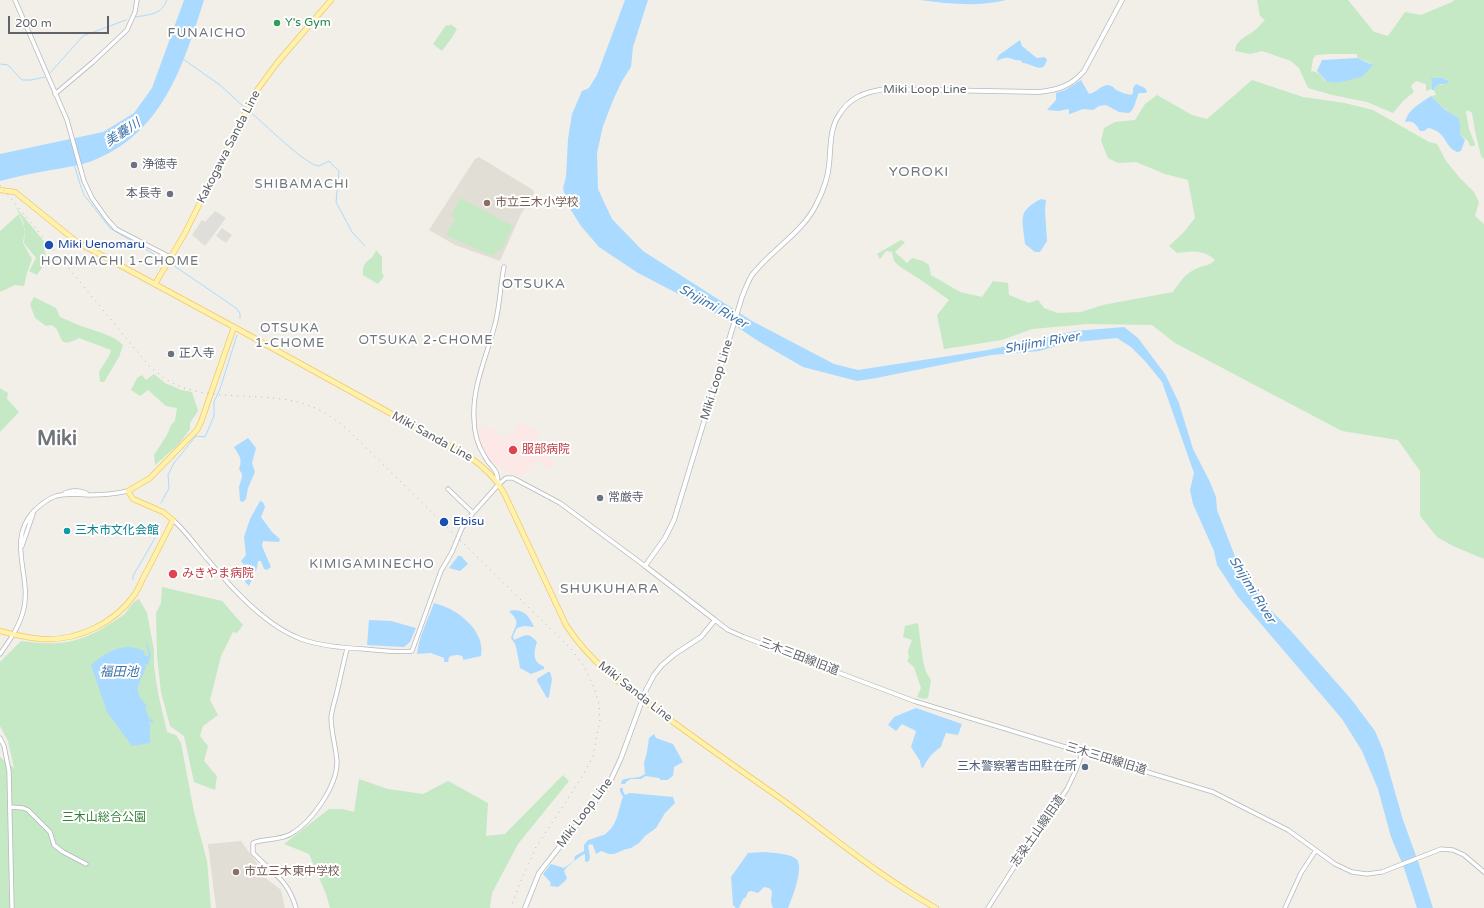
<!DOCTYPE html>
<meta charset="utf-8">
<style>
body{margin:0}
#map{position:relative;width:1484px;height:908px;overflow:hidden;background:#f1efe8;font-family:"Varela Round",sans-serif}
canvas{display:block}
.scale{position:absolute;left:8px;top:16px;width:101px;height:18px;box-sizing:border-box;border:2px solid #5f6368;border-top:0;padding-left:5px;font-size:12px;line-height:14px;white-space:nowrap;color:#5f6368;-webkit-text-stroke:3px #fff;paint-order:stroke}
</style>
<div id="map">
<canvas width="1484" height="908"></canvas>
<div class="scale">200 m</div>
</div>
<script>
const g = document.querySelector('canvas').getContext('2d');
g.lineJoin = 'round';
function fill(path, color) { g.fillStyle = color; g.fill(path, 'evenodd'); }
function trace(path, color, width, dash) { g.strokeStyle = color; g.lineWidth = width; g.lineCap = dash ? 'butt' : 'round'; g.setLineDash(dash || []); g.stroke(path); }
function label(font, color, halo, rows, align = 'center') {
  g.font = font + ' "Varela Round","Noto Sans JP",sans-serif'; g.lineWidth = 4; g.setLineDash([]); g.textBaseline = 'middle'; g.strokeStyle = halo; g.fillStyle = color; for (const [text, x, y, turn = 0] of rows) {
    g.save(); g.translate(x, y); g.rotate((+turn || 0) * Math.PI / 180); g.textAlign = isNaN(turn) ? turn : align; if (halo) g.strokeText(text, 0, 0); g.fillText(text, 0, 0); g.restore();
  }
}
fill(new Path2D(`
 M215,211L226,218L205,246L192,235L202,220L205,222Z
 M222,228L232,235L226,243L216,236Z`), '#e0deda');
fill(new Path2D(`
 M479,157L533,190L534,193L521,214L500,261L455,245L429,230L475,159Z
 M241,841L257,863V868L263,876L281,890L285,908H216L208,844Z`), '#e1ded6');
fill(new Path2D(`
 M520,423L534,428L541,433L535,441L536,444L558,464L554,465L549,470L539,459L520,478L490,462L483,450L476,428L484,426L493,428L501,438L512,433Z`), '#fce8e6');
fill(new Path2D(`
 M1257,0H1348L1374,32L1388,36L1405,12L1421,15L1452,2L1454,0H1484V159L1481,156L1475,131L1472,113L1468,110L1466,112L1469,129L1475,144V146H1470L1468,141L1460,134V124L1447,110L1443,108L1431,96L1436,95L1434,90L1437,85H1442L1447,79L1431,78L1432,89L1426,91V84L1416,81L1411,86L1414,92L1403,101L1393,113L1367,102L1332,95L1308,88L1299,68L1291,61L1262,51L1250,54L1235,51C1236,39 1247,37 1255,30C1259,27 1261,23 1265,20L1260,16ZM1330,54H1357V58L1371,63L1362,77L1350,79L1347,80L1325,81C1321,74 1318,72 1311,71L1313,59L1316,55Z
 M450,24L457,29L453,36L442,51L433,44L446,25L449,26Z
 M1252,80L1303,97L1345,103L1373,110L1429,142L1437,144L1446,161L1460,178L1474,192L1479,202L1475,216L1484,224V559L1453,546L1437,537L1420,516V471L1398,440L1342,431L1175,343L1152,325L1088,324L1032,329L1002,340L944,349L937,315L949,300L924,282L899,266L894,261L892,252L886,251L880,259L877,254L901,240L905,242L895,252L907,263L912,258L923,261L929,265L931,275L960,292L982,297L993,281L1008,283L1009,295L1029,303L1038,300L1044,308L1058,313L1081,312L1103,305L1173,292C1180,282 1185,273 1198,268C1205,265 1209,266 1215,260C1204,249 1191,251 1177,253L1169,246L1183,233L1195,218L1188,180L1165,174L1136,162L1118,163L1108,158L1101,141L1104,128L1115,122L1135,120L1145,104L1157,95L1192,115L1207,119Z
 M460,198L513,226L503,247L492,256L446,235L455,219L451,216Z
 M14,205L47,245L44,249C49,260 43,266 37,275L29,271L36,258L24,243C26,225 24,220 14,205Z
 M19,214L25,229L23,243L32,259L27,273L24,286L15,285L0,292V231Z
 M376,250L382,257V273L384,276L378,284L363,275C362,258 372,263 376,250Z
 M34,297L56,308L60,317C70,321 80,326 90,329C102,333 114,336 123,345L119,357L104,382H100L99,372L109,356L111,350L79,338C55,351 65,333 52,325L46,326L35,318L30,304Z
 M154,374L165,383L181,390L192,392L198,411L190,423V429L179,444L155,465L154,455L167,435L171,425L175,421L177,408L166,406L148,390L140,396L131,390L137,378L142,375L146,380Z
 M0,388L8,393L7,399L19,412L0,432Z
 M162,587L222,601L243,625L237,633L233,632L221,656L210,700L218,715L203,726L200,736L208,746L204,761L217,776L215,790L194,782L184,736L170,726L161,692L157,656L156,613L161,603Z
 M139,599L147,613L154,650V666L158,693L167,732L176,735L181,743L194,812L207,861L211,908H0V757L14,768L8,741L0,726V662L21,641C66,647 84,642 122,616C129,611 131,602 139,599Z
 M918,623L923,661L926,672L931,680L928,698L924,699L917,697L921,688L914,667L907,661L909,658L908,651L912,640L903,637L905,626Z
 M563,775L569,781L518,844L492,893L490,908H330L326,894L309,854L284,844L329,809H342L354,812L359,779L388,789L423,794L448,781L488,803L486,836L505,834Z`), '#c5e8c5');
fill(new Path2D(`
 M184,0H204C183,66 163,133 92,161C81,165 68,167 57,169C38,172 19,176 0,181V154L103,132L134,113L152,88Z
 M625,0H648L633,47L631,67L622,81L614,98L603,126L597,153L598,189L612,219L643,251L752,321L834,364L858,370L988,350L1075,331L1124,327L1138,338L1165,374L1179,403L1193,449L1210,482L1216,497L1217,510L1238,564L1265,604L1291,631L1351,699L1375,731L1383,750L1403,820L1419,864L1433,908H1417L1404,868L1391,837L1378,789L1362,751L1342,719L1238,597L1217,565L1214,551L1193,504L1190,490L1194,473L1162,382L1145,361L1131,347L1117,338L1066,343L1039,351L991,355L876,378L857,381L803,367L758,341L721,316L638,273L599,247L581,226L567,204L563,188L566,177L568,139L572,114L582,91L589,88L597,75Z
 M920,0H1006C977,7 950,4 920,0Z
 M1020,40L1022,46L1033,55L1037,58L1044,57L1047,59C1044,76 1032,63 1023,63L1020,60C1015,61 1014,59 1009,58C1005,57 999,60 996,61L999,55Z
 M1357,58L1373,65L1362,77C1349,79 1339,85 1326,81L1322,76L1317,71L1322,60Z
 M1431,78H1443L1449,81L1448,83L1437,85L1434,90H1432Z
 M1081,80L1089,94C1096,93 1100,86 1107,85C1113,85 1114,89 1118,91C1122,93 1127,94 1131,95L1133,93V88L1136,84L1145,88L1147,91L1146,93H1139C1135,100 1136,108 1129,113L1119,112L1106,105L1099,106L1093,110L1083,109L1070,114H1069V110L1068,109L1059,111L1047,110L1056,100V93L1065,90Z
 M1431,96L1443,108L1458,118L1460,124V134L1465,140L1461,151L1457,152C1443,146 1448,132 1428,128L1424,131H1420C1416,124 1413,120 1405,122C1408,109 1421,103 1431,96Z
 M1041,199L1046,200L1045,210L1047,241L1040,252H1035L1025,244C1023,219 1016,212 1041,199Z
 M248,438L256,448L252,463L255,472L248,488L246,499L243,502L240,501L239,487L242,477V474L239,469C243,458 239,456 234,447Z
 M260,501L263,502L265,507L261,517L272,532L280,539L279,542L263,541L262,546L271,567L267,570L264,569L261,561H258L257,568L249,586L245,582L252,566L247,564L244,565L241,561L246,555L244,537L250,519Z
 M458,556H461L468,564L460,571L449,568Z
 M434,603C456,608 486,630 481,656L463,660V657C459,654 453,655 449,657L448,662H444V658L431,653L417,654C419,636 428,620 434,603Z
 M515,610C526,611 530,618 534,627L524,626L517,628L513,636L514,640C524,636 528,631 537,642C535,648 532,659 539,664C541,665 543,666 544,667V669L531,674L520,668C520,666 516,645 515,644C514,642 512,640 511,638C516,624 521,623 509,611Z
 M369,620L391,621L416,628L410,642L404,647L367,645Z
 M147,643L151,655L148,665L144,664L146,667C143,676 135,687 139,695C141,700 144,702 147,706L145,708L149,718L154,722L152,723L147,721L150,725V743L132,746L107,712L91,665C107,652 123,641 144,651L145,656H148L149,654L146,644Z
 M548,672H550L552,679L549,697L547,698L537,681V679Z
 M916,708L962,724L958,735L946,733L942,743L941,747C933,752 927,759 923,768L921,767L920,761L911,747L916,731L902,724L896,731L888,725L894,717Z
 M654,734L656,738L673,744L683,762L674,767L673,776L667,780H661L659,778L646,776L641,779H631L626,782L625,784H621L622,780C630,777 638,779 645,774L644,763L647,752L649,738Z
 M620,788H623V791L625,795L630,793L673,797L675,803L665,813L656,828L645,836L639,843L631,848L626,849L614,854H609L601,851L596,854L593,845L590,844L588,846L590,857L589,861L585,862V854C581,855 566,867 564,871L567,878L565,881L558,887L550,886L551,883L543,874L551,864L564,868L574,861L575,856L584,851V845L588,840C593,839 601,835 604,835C619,824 617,812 623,797L620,791Z
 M764,852C773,853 786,853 795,858C806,864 792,899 788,908H773L771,902L772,891L769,888L764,887L758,893L751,891L748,892L746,897L743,899L739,908H736L733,905L731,877L748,853Z`), '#aadaff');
trace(new Path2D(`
 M136,17C151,14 161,15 167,0
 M183,59L220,85L245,108
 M0,64L8,65L22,80H31L45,77
 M50,73L83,36L126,20
 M249,111C263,122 305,165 319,166L329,161C333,165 335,168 339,171L336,202L352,232L365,246
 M74,164L80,184L84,195L110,228L167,262
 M170,263L236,308L240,313V318
 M161,503L169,488L168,475L174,463L196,436L205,437L214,416V402L220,389L237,335
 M133,580V576L155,538`), '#aadaff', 1);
const tertiary = new Path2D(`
 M15,0L67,120L84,181L92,198L107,219L116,229L170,257
 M55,94L93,62L127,30L135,12L137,0
 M498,483C497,466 492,470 485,457C478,446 474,432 474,419C472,386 487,356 495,324C500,306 500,286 504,267
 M448,489L473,513
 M65,493C73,490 78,490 86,493
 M173,520C187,532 197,548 209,561C233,590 266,626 301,639C321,646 342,648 364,649C376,650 401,653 412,651L441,571L452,552L462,528L473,513L499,484L506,478H513L560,503L645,566
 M22,546L33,514
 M715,620L728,630L744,637L914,701L1213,792L1288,830L1335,864L1352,872L1367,874L1382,872L1441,849L1453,850L1464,855L1484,872
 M0,654C10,640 20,626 24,608C31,575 7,541 33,512C40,505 47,499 56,496C66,493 78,494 89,495C102,495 115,494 128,491
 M0,738L4,746L9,771L12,908
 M11,807L23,808L28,810L50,832L54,845L63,852L86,864
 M296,908C288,879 272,873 253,853V843C264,838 278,841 291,834C312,822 337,786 337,762C336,747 331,732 331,717C332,710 334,703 336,696C340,680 343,664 347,649
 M988,908L1018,861L1067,789L1076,770L1083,751
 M1285,908L1301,873L1316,850`);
const secondary = new Path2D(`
 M525,908L539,873L609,784L621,758L646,690L654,675L662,665L675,654L701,637L715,620L645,566L665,538L674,520L742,297C745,290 748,281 752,275C772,249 803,233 817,203C823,191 828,178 829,165C831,149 829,130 839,115C850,97 865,92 885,89L1039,92C1058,90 1071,86 1084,71L1122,0`);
const primary = new Path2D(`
 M0,190L15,192L77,242L234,327L468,456C483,466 495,477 504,493L566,625C594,668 633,693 673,722C709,748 744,773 780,798C831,835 880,877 936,908
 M155,284L185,233L255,93L277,63L331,0
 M0,631C14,635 28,638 42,639C78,641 115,623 135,594C140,586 143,577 148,569C156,553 165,536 173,520L163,512L133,499L128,491L150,478L197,430L201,422L234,327`);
trace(tertiary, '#b5b8bc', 5);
trace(secondary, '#b6babf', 5.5);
trace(primary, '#f2c960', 6);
trace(tertiary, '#fff', 3.5);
trace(secondary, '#fff', 4);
trace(primary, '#fff2af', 4.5);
trace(new Path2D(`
 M0,185L150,367C160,375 170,383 181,387C223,402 275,390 315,408C328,414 339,422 350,432L572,650L584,666L595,690L599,704L600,720L593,756L582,777L536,847L519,885L511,908`), '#b6b7b8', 1, [1, 5]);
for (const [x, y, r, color] of [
 [277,23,4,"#2e9e5b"],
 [134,165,4,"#6b7280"],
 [170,194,4,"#6b7280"],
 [487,203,4,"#8d6e63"],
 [49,245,5,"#1a4fb4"],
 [171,354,4,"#6b7280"],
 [513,450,5,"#e0444e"],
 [600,498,4,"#6b7280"],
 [444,522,5,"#1a4fb4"],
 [67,531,4,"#0f9aa8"],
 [173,574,5,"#e0444e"],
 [1085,767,4,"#5c6f8a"],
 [236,872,4,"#8d6e63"]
]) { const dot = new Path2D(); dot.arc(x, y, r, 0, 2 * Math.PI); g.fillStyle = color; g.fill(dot); trace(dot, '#fff', 1.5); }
label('12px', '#27864d', '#fff', [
 ["Y's Gym",285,23]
], 'left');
label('12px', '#5f6368', '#fff', [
 ["Miki Loop Line",925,90],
 ["Kakogawa Sanda Line",229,147,-63],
 ["Miki Loop Line",717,380,-73],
 ["Miki Sanda Line",432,437,29],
 ["三木三田線旧道",799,657,21],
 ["Miki Sanda Line",635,692,38],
 ["三木三田線旧道",1106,759,17],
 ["Miki Loop Line",585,813,-53],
 ["志染土山線旧道",1038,831,-55]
]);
label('12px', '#5b616d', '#fff', [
 ["浄徳寺",142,165],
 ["本長寺",162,194,"right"],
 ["正入寺",179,354],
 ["常厳寺",608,498]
], 'left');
label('12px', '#785e54', '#fff', [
 ["市立三木小学校",495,203],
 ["市立三木東中学校",244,872]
], 'left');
label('12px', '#164399', '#fff', [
 ["Miki Uenomaru",58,245],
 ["Ebisu",453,522]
], 'left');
label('12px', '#be3a42', '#fff', [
 ["服部病院",522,450],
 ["みきやま病院",182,574]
], 'left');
label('12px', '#0d838f', '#fff', [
 ["三木市文化会館",75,531]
], 'left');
label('12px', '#4e5e75', '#fff', [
 ["三木警察署吉田駐在所",1077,767]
], 'right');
label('12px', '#348238', '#fff', [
 ["三木山総合公園",104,818]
]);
g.letterSpacing = '1px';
label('13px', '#70757a', '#fff', [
 ["FUNAICHO",207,34],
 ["SHIBAMACHI",302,185],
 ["HONMACHI 1-CHOME",120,262],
 ["OTSUKA",290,329],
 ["1-CHOME",290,344],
 ["OTSUKA 2-CHOME",426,341],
 ["KIMIGAMINECHO",372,565]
]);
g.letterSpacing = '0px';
label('italic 13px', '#4174aa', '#fff', [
 ["美嚢川",123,133,-33],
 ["Shijimi River",713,307,29],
 ["Shijimi River",1042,343,-10],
 ["Shijimi River",1252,590,58],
 ["福田池",119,673]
]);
g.letterSpacing = '1px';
label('14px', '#70757a', '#fff', [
 ["YOROKI",919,172],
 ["OTSUKA",534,284],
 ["SHUKUHARA",610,589]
]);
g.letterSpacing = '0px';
label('bold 20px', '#70757a', '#fff', [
 ["Miki",57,440]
]);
</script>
